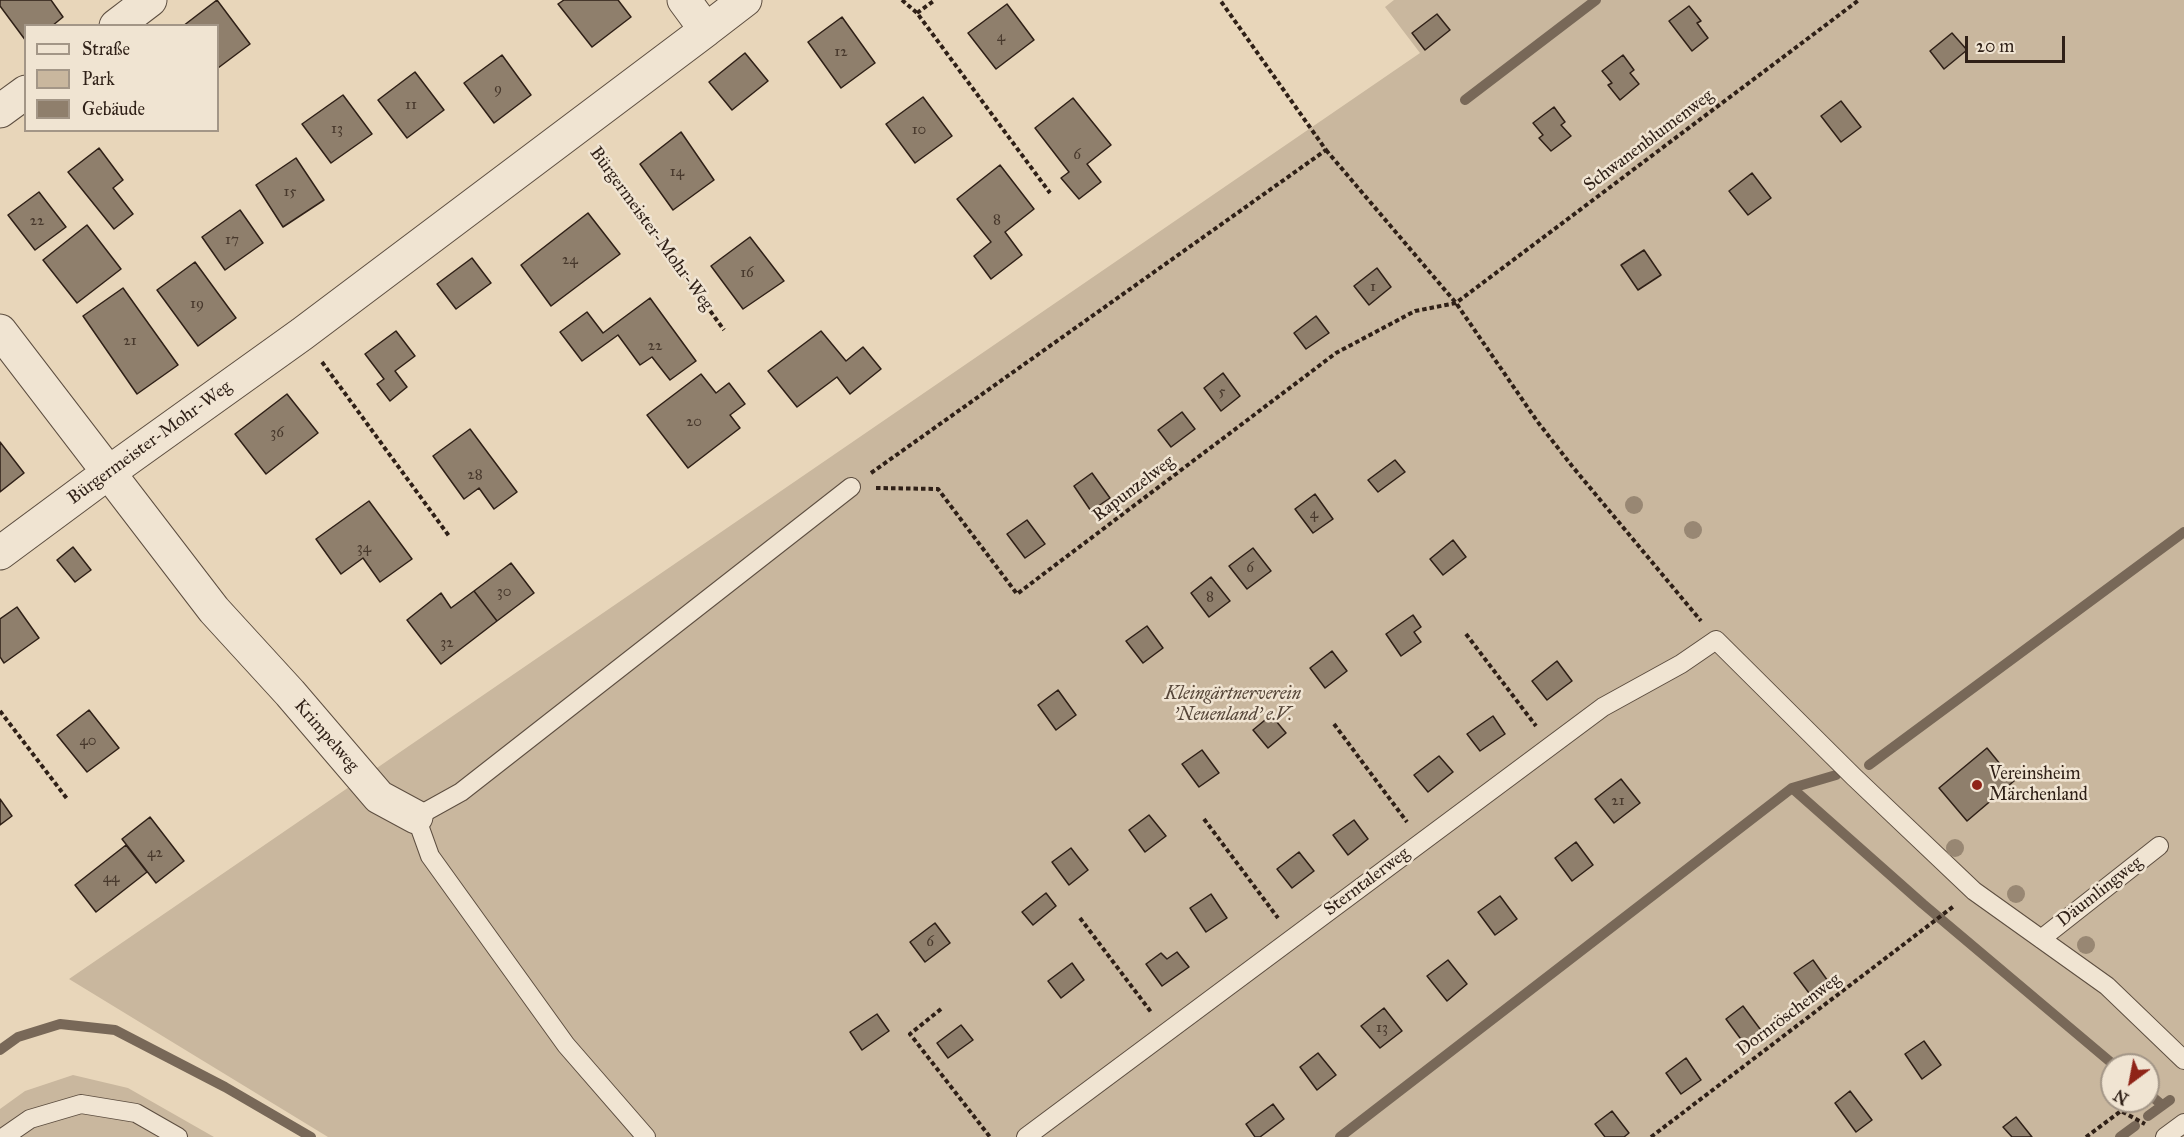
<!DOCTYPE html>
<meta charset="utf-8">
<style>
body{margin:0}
#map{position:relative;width:2184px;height:1137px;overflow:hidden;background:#e8d6ba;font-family:"IM FELL Great Primer",serif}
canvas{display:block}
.legend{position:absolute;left:24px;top:24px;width:195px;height:108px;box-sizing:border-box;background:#f0e4d2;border:2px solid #a39687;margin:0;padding:8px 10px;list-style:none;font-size:18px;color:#2f2017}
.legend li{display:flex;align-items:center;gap:12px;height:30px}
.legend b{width:30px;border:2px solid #a39687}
.north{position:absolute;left:2100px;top:1053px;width:60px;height:60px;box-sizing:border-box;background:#f0e4d2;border:2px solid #a39687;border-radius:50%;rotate:212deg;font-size:16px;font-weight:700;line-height:24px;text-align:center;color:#2f2017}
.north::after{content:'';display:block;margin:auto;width:21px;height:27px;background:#8f2418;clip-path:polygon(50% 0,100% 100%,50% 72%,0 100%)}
.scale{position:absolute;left:1965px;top:36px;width:100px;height:27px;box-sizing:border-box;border:3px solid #2f2017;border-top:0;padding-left:8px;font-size:18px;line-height:21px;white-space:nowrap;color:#2f2017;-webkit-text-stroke:4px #f0e4d2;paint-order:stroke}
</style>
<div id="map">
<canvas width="2184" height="1137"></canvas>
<ul class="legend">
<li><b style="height:8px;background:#f0e4d2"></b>Straße</li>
<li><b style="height:16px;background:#c9b79e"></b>Park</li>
<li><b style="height:16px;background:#8f7f6c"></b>Gebäude</li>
</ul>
<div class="north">N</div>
<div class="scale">20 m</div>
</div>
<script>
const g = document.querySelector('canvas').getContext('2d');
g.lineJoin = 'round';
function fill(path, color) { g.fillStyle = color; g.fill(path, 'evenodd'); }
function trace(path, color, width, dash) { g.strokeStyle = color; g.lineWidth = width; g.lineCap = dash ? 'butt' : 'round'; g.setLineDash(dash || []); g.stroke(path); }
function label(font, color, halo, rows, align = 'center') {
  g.font = font + ' "IM FELL Great Primer",serif'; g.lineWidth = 5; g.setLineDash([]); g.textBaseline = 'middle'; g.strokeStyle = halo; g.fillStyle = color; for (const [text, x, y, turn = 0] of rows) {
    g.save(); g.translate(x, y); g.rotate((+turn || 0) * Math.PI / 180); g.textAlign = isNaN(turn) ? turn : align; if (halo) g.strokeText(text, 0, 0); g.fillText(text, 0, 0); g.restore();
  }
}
fill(new Path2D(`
 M1394,0H2184V1137H328L69,979L1420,53L1385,7ZM2112,1065H2148V1101H2112Z
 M73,1075L128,1088L214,1137H0V1109L25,1091Z`), '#c9b79e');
trace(new Path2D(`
 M1465,100L1596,0
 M1869,765L2184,532
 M1792,788L1923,904L2114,1065
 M0,1050L18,1037L60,1024L115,1030L225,1087L311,1137
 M2148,1093L2162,1105
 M2148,1116L2170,1100
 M1340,1137L1792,788L1836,775
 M2120,1137L2135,1126`), '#786858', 10);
const building = new Path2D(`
 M0,0H51L63,17L52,26H26V41L0,6Z
 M217,0L250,44L218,68V26H183Z
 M564,0H618L631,17L592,47L558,4Z
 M1007,4L1034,40L996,69L968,33Z
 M1689,6L1701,21L1697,23L1708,38L1692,51L1669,21Z
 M1437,14L1450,30L1425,50L1412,33Z
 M842,17L875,63L841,88L808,42Z
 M1952,33L1967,50L1944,69L1930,51Z
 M745,53L768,81L732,110L709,82Z
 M502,55L531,95L494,123L464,83Z
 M1623,55L1634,70L1630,73L1639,84L1620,100L1608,85L1612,83L1602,71Z
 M415,72L444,110L407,138L378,100Z
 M343,95L372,134L331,163L302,124Z
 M923,97L952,136L915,163L886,124Z
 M1073,98L1111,145L1087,164L1101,182L1079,199L1061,178L1069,172L1035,128Z
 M1841,101L1861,127L1841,142L1821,116Z
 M1554,107L1565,122L1561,125L1571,136L1551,151L1539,138L1543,135L1533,123Z
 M681,132L714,180L673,210L640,164Z
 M99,148L123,180L113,188L133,214L114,229L68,172Z
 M296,158L324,200L283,227L256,185Z
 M1000,165L1034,209L1005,232L1022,255L991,279L974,256L991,242L957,199Z
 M1752,173L1771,198L1748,215L1729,191Z
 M39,192L66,227L35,250L8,215Z
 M240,210L263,243L225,270L202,237Z
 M588,213L620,254L551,306L521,265Z
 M87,225L121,269L77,303L43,260Z
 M750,237L784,281L743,309L711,266Z
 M1644,250L1661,275L1638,290L1621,265Z
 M472,258L491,283L456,309L437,284Z
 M195,262L236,318L198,346L157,290Z
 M1377,268L1391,287L1369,305L1354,286Z
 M123,288L178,365L137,394L83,316Z
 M650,298L696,361L670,380L652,357L640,365L618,335L582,361L560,332L587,312L603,333Z
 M1316,316L1329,333L1306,349L1294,333Z
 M396,331L415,356L395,371L407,387L390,401L377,384L384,379L365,354Z
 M821,331L846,361L863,347L881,369L850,394L837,377L797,407L768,371Z
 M1223,373L1240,396L1221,411L1204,388Z
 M701,374L716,393L729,383L745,404L730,415L740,428L688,468L647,415Z
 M287,394L318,433L266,474L235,434Z
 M1182,412L1195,429L1171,447L1158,430Z
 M470,429L517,492L494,509L479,488L464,499L433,456Z
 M0,442L24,473L0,492Z
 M1395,460L1405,472L1378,492L1368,480Z
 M1092,473L1110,498L1091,511L1074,486Z
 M1315,494L1333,519L1313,533L1295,509Z
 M369,501L412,559L380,582L363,558L341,574L316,539Z
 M1027,520L1045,544L1025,558L1007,534Z
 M1453,540L1466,557L1443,575L1430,559Z
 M73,547L91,570L75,582L57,560Z
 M1253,548L1271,571L1247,589L1229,566Z
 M511,563L534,593L497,621L474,591Z
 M1211,577L1230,601L1209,617L1191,593Z
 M474,591L497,621L441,664L407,620L441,593L451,608Z
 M17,607L39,638L4,663L0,657V619Z
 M1413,615L1421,627L1414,632L1421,642L1401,656L1386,634Z
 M1147,626L1163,648L1143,663L1126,641Z
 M1332,651L1347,671L1325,688L1310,668Z
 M1557,661L1572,681L1547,700L1532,681Z
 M1058,690L1076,715L1056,730L1038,705Z
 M89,710L119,748L87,772L57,735Z
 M1271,715L1286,733L1268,748L1253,730Z
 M1493,716L1505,734L1480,751L1467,734Z
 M1987,748L2014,781L1967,821L1939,788Z
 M1202,750L1219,773L1199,787L1182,764Z
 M1439,756L1453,772L1428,792L1414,775Z
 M1621,779L1640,803L1614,823L1595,799Z
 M0,799L12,816L0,825Z
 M1149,815L1166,836L1145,852L1129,830Z
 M150,817L184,861L156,883L122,839Z
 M1354,820L1368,839L1348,855L1333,835Z
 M1576,842L1593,865L1572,881L1555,858Z
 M126,845L147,872L96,912L75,885Z
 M1071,848L1088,870L1069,885L1052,862Z
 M1299,852L1314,871L1292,888L1277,869Z
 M1046,893L1056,906L1033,925L1022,912Z
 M1211,894L1227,918L1206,932L1190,908Z
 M1500,896L1517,919L1495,935L1478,912Z
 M935,923L950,943L925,962L910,942Z
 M1177,952L1189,967L1162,986L1146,964L1161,953L1167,959Z
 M1448,960L1467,984L1447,1001L1427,976Z
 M1813,960L1830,984L1812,997L1794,973Z
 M1072,963L1084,980L1061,998L1048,981Z
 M1743,1006L1763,1033L1746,1046L1726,1019Z
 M1384,1008L1402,1031L1380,1048L1361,1026Z
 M877,1014L889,1031L862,1050L850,1032Z
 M961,1025L973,1040L948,1058L937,1043Z
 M1924,1041L1941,1065L1922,1079L1905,1054Z
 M1318,1053L1336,1075L1317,1090L1300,1067Z
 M1686,1058L1701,1080L1681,1094L1666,1073Z
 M1850,1091L1872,1120L1856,1132L1835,1103Z
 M1273,1104L1284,1119L1260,1137H1255L1246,1124Z
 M1612,1111L1629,1133L1624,1137H1605L1595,1124Z
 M2016,1117L2032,1137H2012L2003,1127Z`);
fill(building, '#8f7f6c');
trace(building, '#2f2017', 1.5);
const lane = new Path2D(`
 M2041,939L2159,846
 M4,1137L30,1119L81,1104L136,1113L178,1137
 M646,1137L566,1045L430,856L416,817L461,792L851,487
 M1026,1137L1603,707L1681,664L1716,640L1854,777L1974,891L2107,986L2184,1060
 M2165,1137L2184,1123`);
const street = new Path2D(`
 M116,26L150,0
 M706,30L745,0
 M0,111L26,92
 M0,331L214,610L290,693L379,797L416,817
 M0,553L108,473L302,334L706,30L684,0`);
trace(lane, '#5d4e40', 20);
trace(street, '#5d4e40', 35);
trace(new Path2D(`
 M902,0L917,13L1050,193
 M917,13L935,0
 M1326,150L1456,303L1537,421L1572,466L1701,621
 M596,153L724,330
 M322,362L449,536
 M871,473L1326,150L1220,0
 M876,488L938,489L1017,594L1336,353L1415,311L1456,303L1859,0
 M1466,634L1536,726
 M0,711L68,800
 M1334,724L1407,822
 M1204,819L1278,918
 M1080,918L1151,1012
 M941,1009L910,1034L990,1137
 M1651,1137L1954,906
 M2086,1137L2121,1111L2145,1124`), '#2f2017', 4, [4.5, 3]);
trace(lane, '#f0e4d2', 18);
trace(street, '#f0e4d2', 33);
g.fillStyle = '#988773';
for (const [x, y] of [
 [1634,505],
 [1693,530],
 [1955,848],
 [2016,894],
 [2086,945]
]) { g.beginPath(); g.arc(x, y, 9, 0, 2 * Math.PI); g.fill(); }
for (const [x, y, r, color] of [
 [1977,785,6,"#8f2418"]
]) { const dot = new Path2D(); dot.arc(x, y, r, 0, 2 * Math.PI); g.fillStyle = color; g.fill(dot); trace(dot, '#f0e4d2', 2); }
label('15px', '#47382c', null, [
 ["4",1001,37],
 ["12",841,52],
 ["9",498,89],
 ["11",411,105],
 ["13",337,129],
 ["10",919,130],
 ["6",1077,155],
 ["14",677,172],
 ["15",290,192],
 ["8",997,220],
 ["22",37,221],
 ["17",232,240],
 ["24",570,260],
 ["16",747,273],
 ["1",1373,287],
 ["19",197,304],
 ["21",130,341],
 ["22",655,346],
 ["5",1222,392],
 ["20",694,422],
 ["36",277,433],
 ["28",475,475],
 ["4",1314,514],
 ["34",364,548],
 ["6",1250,568],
 ["30",504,592],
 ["8",1210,597],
 ["32",447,643],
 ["40",88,741],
 ["21",1618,801],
 ["42",155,853],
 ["44",111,878],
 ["6",930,942],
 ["13",1382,1028]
]);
label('18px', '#2f2017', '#f0e4d2', [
 ["Schwanenblumenweg",1649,141,-37],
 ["Bürgermeister-Mohr-Weg",651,229,54],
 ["Bürgermeister-Mohr-Weg",150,443,-36],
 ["Rapunzelweg",1134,489,-37],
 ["Krimpelweg",326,736,49],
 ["Sterntalerweg",1367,882,-37],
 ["Däumlingweg",2100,892,-38],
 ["Dornröschenweg",1789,1015,-37]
]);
label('italic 18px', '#564639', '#f0e4d2', [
 ["Kleingärtnerverein",1233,695],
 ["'Neuenland' e.V.",1233,716]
]);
label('18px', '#2f2017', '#f0e4d2', [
 ["Vereinsheim",1989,775],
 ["Märchenland",1989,796]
], 'left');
</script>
